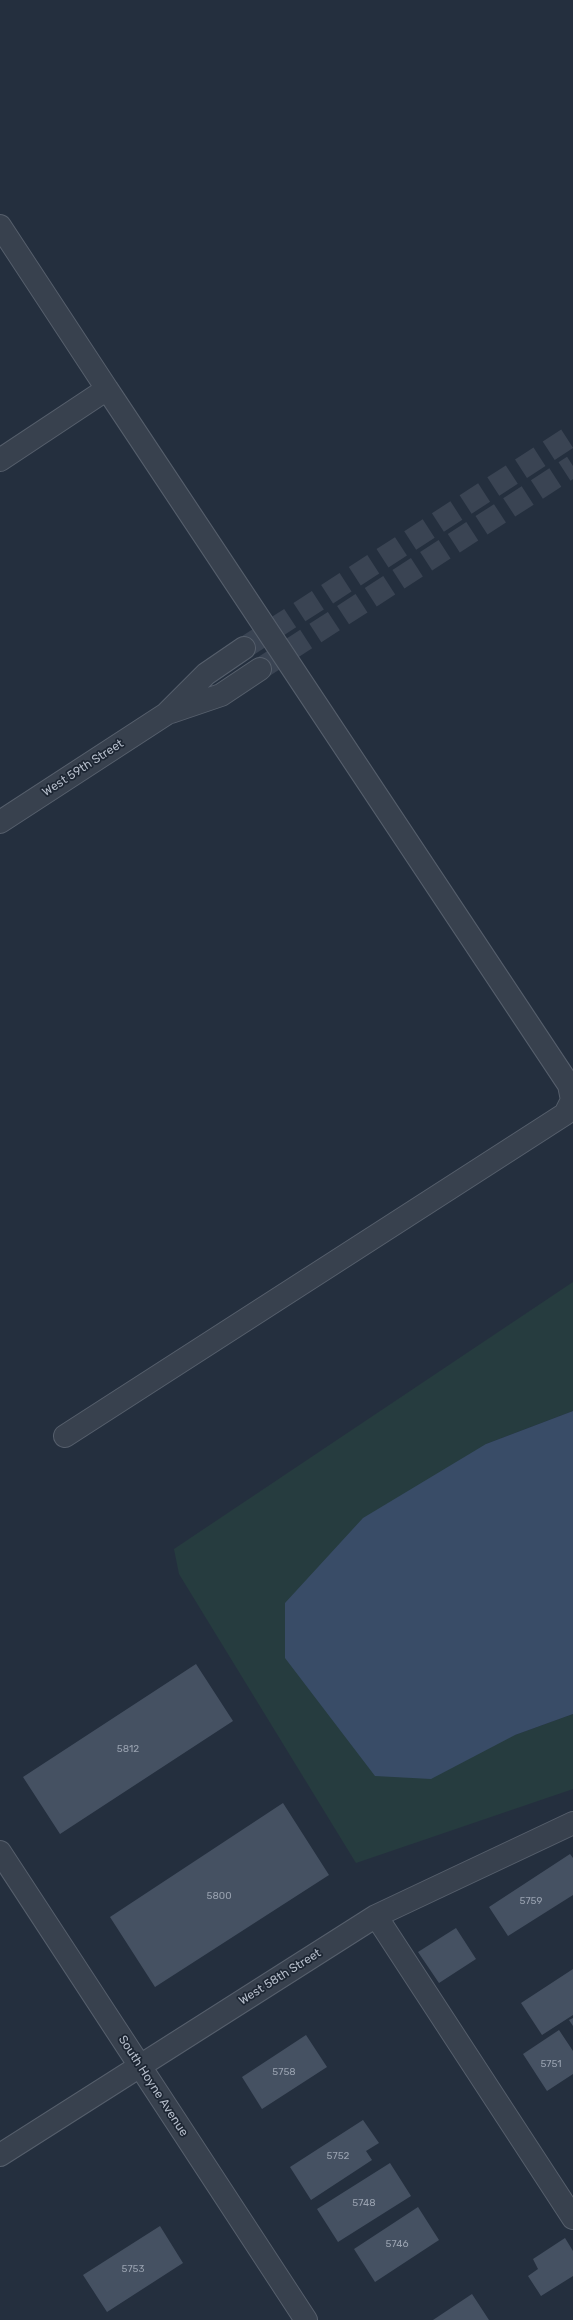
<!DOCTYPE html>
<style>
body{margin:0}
canvas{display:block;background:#242f3e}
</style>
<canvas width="573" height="2320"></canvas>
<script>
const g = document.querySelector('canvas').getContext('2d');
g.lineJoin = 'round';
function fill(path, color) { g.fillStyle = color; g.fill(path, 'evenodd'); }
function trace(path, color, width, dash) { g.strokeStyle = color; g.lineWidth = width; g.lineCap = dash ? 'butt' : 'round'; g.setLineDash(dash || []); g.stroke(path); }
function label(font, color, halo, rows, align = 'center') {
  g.font = font + ' Rubik,sans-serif'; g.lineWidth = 3.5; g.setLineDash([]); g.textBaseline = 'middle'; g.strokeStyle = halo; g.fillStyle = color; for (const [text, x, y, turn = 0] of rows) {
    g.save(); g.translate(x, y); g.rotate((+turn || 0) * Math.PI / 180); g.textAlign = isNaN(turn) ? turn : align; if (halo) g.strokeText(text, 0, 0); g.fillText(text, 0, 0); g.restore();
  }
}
fill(new Path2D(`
 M573,1282V1411L486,1444L515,1735L573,1714V1789L356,1863L179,1574L174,1549Z`), '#263c3f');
fill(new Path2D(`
 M573,1411V1714L515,1735L431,1779L375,1776L285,1658V1603L363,1518L486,1444Z`), '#394c67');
fill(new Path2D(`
 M196,1664L233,1721L60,1834L23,1777Z
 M283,1803L329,1875L155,1987L110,1917Z
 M570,1854L573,1858V1895L508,1936L489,1907Z
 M456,1928L476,1959L439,1983L418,1952Z
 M573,1969V2015L542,2035L521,2003Z
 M573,2018V2026L569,2020Z
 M559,2030L573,2051V2074L547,2091L523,2054Z
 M306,2035L327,2067L262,2109L242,2077Z
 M363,2120L379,2143L366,2151L372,2160L311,2200L290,2167Z
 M390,2163L411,2196L338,2242L317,2209Z
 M418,2207L439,2240L375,2282L354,2249Z
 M160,2226L183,2263L107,2312L83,2275Z
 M565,2238L573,2251V2276L541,2296L528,2276L538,2269L533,2259Z
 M472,2294L489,2320H433Z`), '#455162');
trace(new Path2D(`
 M244,648L573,435
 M260,669L573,466`), '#3a4453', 22, [22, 11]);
const minor = new Path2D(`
 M0,226L107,389L0,460
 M171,712L221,695L260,669
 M0,822L166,714L206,674L244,648
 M65,1436L565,1114L572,1100L569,1085L107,389
 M0,1852L306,2320
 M376,1916L573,2218
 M0,2155L376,1916L573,1823`);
trace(minor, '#565f6c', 24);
trace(minor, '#38414e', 22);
label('10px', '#98a1af', null, [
 ["5812",128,1749],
 ["5800",219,1896],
 ["5759",531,1901],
 ["5751",551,2064],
 ["5758",284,2072],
 ["5752",338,2156],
 ["5748",364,2203],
 ["5746",397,2244],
 ["5753",133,2269]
]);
label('12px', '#b4bcc9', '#1d2633', [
 ["West 59th Street",83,768,-33],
 ["West 58th Street",280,1977,-32],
 ["South Hoyne Avenue",153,2086,57]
]);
</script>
